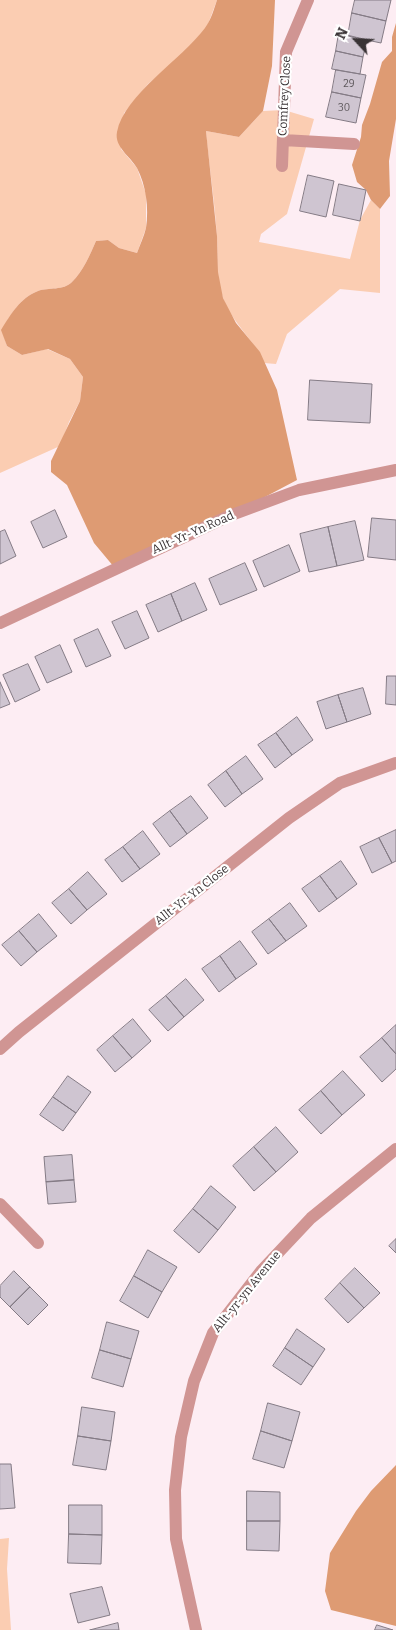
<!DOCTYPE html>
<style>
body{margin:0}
#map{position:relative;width:396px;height:1630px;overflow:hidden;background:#fdedf3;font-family:Bitter,serif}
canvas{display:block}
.north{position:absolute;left:331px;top:15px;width:50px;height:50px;-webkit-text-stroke:4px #fff;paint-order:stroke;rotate:295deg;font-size:14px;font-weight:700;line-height:20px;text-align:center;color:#393335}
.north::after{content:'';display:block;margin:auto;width:18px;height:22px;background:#393335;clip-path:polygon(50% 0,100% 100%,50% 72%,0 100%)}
</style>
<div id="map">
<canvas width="396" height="1630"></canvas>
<div class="north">N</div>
</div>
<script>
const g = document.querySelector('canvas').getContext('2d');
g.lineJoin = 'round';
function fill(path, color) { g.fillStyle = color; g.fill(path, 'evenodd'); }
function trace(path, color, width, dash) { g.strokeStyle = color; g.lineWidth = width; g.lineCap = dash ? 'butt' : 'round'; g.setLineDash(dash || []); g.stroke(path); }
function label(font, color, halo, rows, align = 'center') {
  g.font = font + ' Bitter,serif'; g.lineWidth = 4.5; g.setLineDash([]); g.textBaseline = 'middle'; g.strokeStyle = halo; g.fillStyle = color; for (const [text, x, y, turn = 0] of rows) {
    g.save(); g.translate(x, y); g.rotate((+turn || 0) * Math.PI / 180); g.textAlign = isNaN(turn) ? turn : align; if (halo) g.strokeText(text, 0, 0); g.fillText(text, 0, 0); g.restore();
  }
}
fill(new Path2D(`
 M0,0H217L207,27L183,54L148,84L124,113L121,149L137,168L146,194V228L137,253L119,248L108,240L96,241C90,255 83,271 72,282C63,291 49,287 38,291C20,298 11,314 2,330L7,346L22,355L47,349L70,359L83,377L80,401L69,422L60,446L0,473Z
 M284,110L314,119L287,214L261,234L259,242L350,259L360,220L371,200L380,209V293L340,289L287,334L276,364L264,363C254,339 232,323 223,298C216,280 218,257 217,238C215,202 209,166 206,131L239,137L263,111Z
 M9,1538L7,1569L11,1630H0V1539Z`), '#fbcdb2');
fill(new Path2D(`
 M217,0H275L272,66L263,111L239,137L206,131L217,236L218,272L223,298L236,323L260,352L277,390L297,480L229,516L114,567L94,543L67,485L51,472V461L80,401L83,377L70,359L48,349L22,355L7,346L1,330C11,314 20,298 38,291C49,287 63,291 72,282C83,271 90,255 96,241L108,240L119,248L137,253C140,245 144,236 146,228C149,208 146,185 137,168C131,157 114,147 117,132C124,95 182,59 205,28C211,20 214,9 217,0Z
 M396,23V119L389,161L390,196L380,209L371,200L366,190L357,182L352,165L361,137L362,125L370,104L382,62L392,51V37Z
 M396,1465V1626L331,1610L325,1591L330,1553L356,1511L371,1491Z`), '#de9b73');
const building = new Path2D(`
 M355,0H391L386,21L352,13Z
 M352,13L386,21L381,43L348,36Z
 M339,33L367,40L363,57L336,51Z
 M336,51L363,57L360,74L332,69Z
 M336,70L366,75L361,98L332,92Z
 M332,92L361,98L356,123L326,117Z
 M308,175L334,181L326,217L300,211Z
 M339,184L366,190L360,221L333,215Z
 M310,380L372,384L370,423L308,420Z
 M55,510L67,537L43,548L31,522Z
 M372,518L396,520V560L368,557Z
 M355,521L364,560L337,566L328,527Z
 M328,527L337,566L309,572L300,534Z
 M5,530L16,556L0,564V532Z
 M289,545L300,571L264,587L253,561Z
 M245,563L257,590L220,605L209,579Z
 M195,583L207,610L182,621L171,594Z
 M171,594L182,621L158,632L146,605Z
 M137,611L149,638L125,649L112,622Z
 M98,629L111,656L86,667L74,640Z
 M60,645L72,672L47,683L35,657Z
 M28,664L40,690L15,702L3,675Z
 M387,676H396V705L386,704Z
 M0,682L10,704L0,708Z
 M363,688L371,714L347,722L338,695Z
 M338,695L347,722L326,729L317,702Z
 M297,717L313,740L292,755L276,733Z
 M276,733L292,755L275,768L258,745Z
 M246,756L263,779L242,794L226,771Z
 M226,771L242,794L225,807L208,785Z
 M191,796L208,818L187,834L170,811Z
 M170,811L187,834L170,847L153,824Z
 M396,830V861L392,863L379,838Z
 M143,831L160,854L140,869L123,847Z
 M379,838L392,863L372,873L360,847Z
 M123,847L140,869L122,882L105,860Z
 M341,861L357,884L337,899L320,876Z
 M88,872L107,894L87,910L69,889Z
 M320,876L337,899L319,912L302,889Z
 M69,889L87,910L71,924L52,903Z
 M290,903L307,926L286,941L269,919Z
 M39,914L57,936L37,952L19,931Z
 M269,919L286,941L268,954L252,932Z
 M19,931L37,952L21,966L2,945Z
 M240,941L257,964L236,979L220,956Z
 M220,956L236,979L219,992L202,969Z
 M186,979L204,1000L184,1017L166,996Z
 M166,996L184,1017L168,1031L149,1010Z
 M133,1019L151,1041L132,1058L113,1036Z
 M396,1025V1054L382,1038Z
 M113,1036L132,1058L115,1072L97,1050Z
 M382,1038L396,1054V1069L382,1082L360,1057Z
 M343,1071L365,1095L342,1115L321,1091Z
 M68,1076L91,1092L76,1113L53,1097Z
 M321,1091L342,1115L321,1134L299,1110Z
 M53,1097L76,1113L63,1131L40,1115Z
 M276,1127L298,1152L276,1172L254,1147Z
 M254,1147L276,1172L254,1191L233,1166Z
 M72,1155L74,1180L46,1182L44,1157Z
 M74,1180L76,1202L48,1204L46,1182Z
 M211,1186L236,1207L218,1230L193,1209Z
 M193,1209L218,1230L199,1253L174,1231Z
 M396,1239V1253L389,1246Z
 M148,1250L177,1267L162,1292L134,1276Z
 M355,1268L380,1293L364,1308L340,1283Z
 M14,1271L30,1287L10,1307L0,1297V1286Z
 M134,1276L162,1292L148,1318L120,1301Z
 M340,1283L364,1308L348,1323L325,1299Z
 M30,1287L48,1305L28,1325L10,1307Z
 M107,1322L139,1331L131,1359L100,1350Z
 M297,1329L325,1349L313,1367L285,1348Z
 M285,1348L313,1367L301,1385L273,1366Z
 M100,1350L131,1359L123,1387L92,1378Z
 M268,1403L300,1412L292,1441L261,1431Z
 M82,1407L115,1412L111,1441L78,1436Z
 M261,1431L292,1441L284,1468L253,1459Z
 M78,1436L111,1441L106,1470L73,1465Z
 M0,1464H11L15,1508L0,1509Z
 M247,1491L280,1492V1521H247Z
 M69,1505H102V1535L69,1534Z
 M247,1521H280L279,1551L247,1550Z
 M69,1534L102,1535L101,1564L68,1563Z
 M102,1587L110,1615L78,1623L70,1594Z
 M118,1623L119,1630H90Z
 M377,1625L393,1630H375Z`);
fill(building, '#cfc5d1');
trace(building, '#847b85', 1);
trace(new Path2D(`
 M283,140L354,144
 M282,166L286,52L308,0
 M0,623L229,516L299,490L396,470
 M0,1049L19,1032L289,818L340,783L396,763
 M0,1204L38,1243
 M196,1630L176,1539L175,1490L181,1437L194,1381L213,1333L262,1270L311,1218L396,1149`), '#d09593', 12);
label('10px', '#5e585c', null, [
 ["29",349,84],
 ["30",344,108]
]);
label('12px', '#393335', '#fff', [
 ["Comfrey Close",285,96,-87],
 ["Allt-Yr-Yn Road",193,533,-24],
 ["Allt-Yr-Yn Close",192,895,-38],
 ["Allt-yr-yn Avenue",247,1292,-51]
]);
</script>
